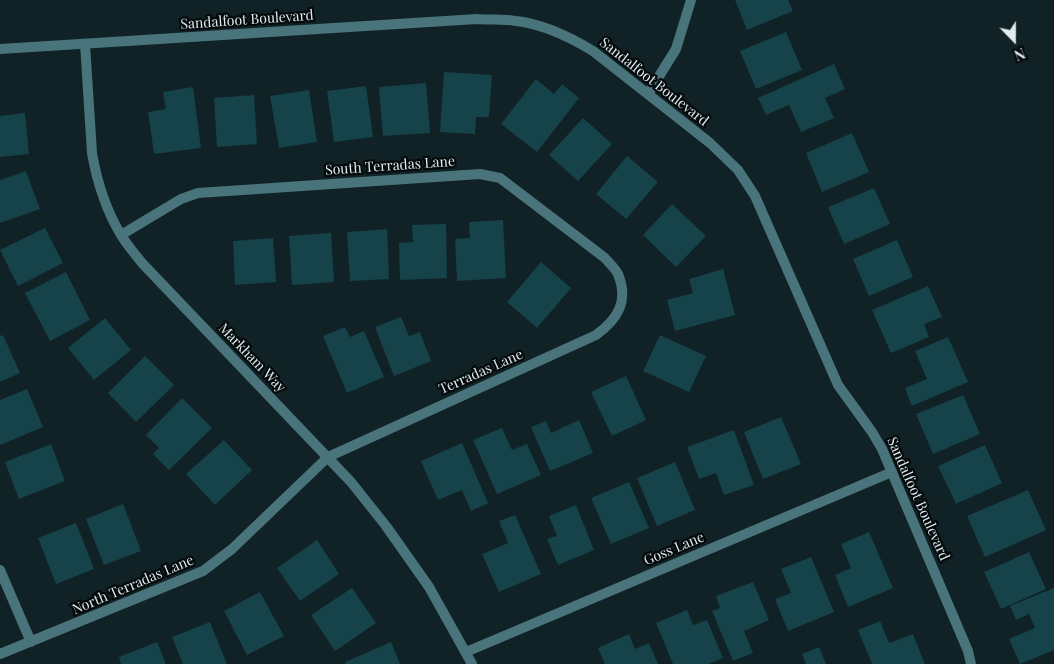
<!DOCTYPE html>
<style>
body{margin:0}
#map{position:relative;width:1054px;height:664px;overflow:hidden;background:#102225;font-family:"Playfair Display",serif}
canvas{display:block}
.north{position:absolute;left:989px;top:15px;width:50px;height:50px;-webkit-text-stroke:4px #040a0c;paint-order:stroke;rotate:158deg;font-size:14px;font-weight:700;line-height:20px;text-align:center;color:#e0ebed}
.north::after{content:'';display:block;margin:auto;width:18px;height:22px;background:#e0ebed;clip-path:polygon(50% 0,100% 100%,50% 72%,0 100%)}
</style>
<div id="map">
<canvas width="1054" height="664"></canvas>
<div class="north">N</div>
</div>
<script>
const g = document.querySelector('canvas').getContext('2d');
g.lineJoin = 'round';
function fill(path, color) { g.fillStyle = color; g.fill(path, 'evenodd'); }
function trace(path, color, width, dash) { g.strokeStyle = color; g.lineWidth = width; g.lineCap = dash ? 'butt' : 'round'; g.setLineDash(dash || []); g.stroke(path); }
function label(font, color, halo, rows, align = 'center') {
  g.font = font + ' "Playfair Display",serif'; g.lineWidth = 4.5; g.setLineDash([]); g.textBaseline = 'middle'; g.strokeStyle = halo; g.fillStyle = color; for (const [text, x, y, turn = 0] of rows) {
    g.save(); g.translate(x, y); g.rotate((+turn || 0) * Math.PI / 180); g.textAlign = isNaN(turn) ? turn : align; if (halo) g.strokeText(text, 0, 0); g.fillText(text, 0, 0); g.restore();
  }
}
fill(new Path2D(`
 M735,0H788L793,11L747,30Z
 M786,32L802,70L756,89L740,51Z
 M834,64L845,89L825,98L834,118L801,132L789,105L766,115L758,98Z
 M444,72L492,75L489,117H476L475,134L440,132Z
 M536,79L554,94L562,84L579,98L537,152L501,124Z
 M426,83L430,133L383,136L379,87Z
 M366,86L373,137L334,142L327,91Z
 M193,87L201,148L154,154L148,112L166,109L163,92Z
 M309,90L317,142L279,148L270,96Z
 M254,95L257,144L217,147L214,98Z
 M25,113L29,154L0,157V116Z
 M583,118L612,144L578,181L549,155Z
 M852,133L869,172L822,192L806,153Z
 M627,156L658,182L626,219L596,194Z
 M26,171L40,209L0,223V180Z
 M874,188L890,224L844,244L828,207Z
 M672,204L706,236L676,267L643,235Z
 M503,220L506,278L457,281L455,239L470,238L469,222Z
 M446,224L447,278L400,280L399,243L413,242L412,225Z
 M45,228L63,263L18,286L0,250Z
 M387,229L389,279L350,281L347,232Z
 M331,233L334,282L292,285L289,236Z
 M273,238L276,282L235,285L233,241Z
 M897,240L913,277L869,296L853,259Z
 M541,262L571,288L537,328L507,302Z
 M723,269L735,315L675,331L667,300L693,293L689,279Z
 M66,272L90,320L50,341L25,293Z
 M928,286L942,317L924,324L929,337L891,353L872,310Z
 M401,317L409,336L420,332L431,361L394,376L375,327Z
 M105,318L131,350L94,380L68,348Z
 M345,327L350,337L364,331L384,377L347,393L323,336Z
 M3,335L20,373L0,382V336Z
 M660,335L706,356L689,392L643,371Z
 M948,337L968,382L912,406L905,388L927,379L915,351Z
 M145,356L174,385L136,422L108,393Z
 M626,376L646,420L612,436L591,392Z
 M27,389L43,427L0,445V400Z
 M963,395L980,434L933,454L916,414Z
 M182,398L212,428L169,470L153,454L159,448L146,435Z
 M781,417L801,464L763,479L744,432Z
 M579,420L593,453L550,471L531,427L546,421L551,433Z
 M502,428L512,450L527,444L541,475L497,494L473,440Z
 M734,430L754,485L724,495L716,473L699,479L687,447Z
 M224,440L252,470L215,505L186,474Z
 M462,443L488,503L471,511L462,490L438,500L421,461Z
 M51,444L65,481L19,499L5,462Z
 M985,445L1002,483L956,504L938,466Z
 M675,462L695,510L657,526L637,478Z
 M629,482L649,528L611,544L591,498Z
 M1028,490L1046,530L985,557L967,516Z
 M123,504L141,551L104,565L86,519Z
 M576,505L594,550L558,565L547,539L557,536L549,516Z
 M515,515L541,574L499,592L482,554L508,543L499,521Z
 M76,523L94,569L56,584L38,538Z
 M869,532L893,588L848,607L835,575L851,568L841,544Z
 M317,540L339,574L300,601L277,568Z
 M1029,552L1046,589L1001,609L984,572Z
 M811,557L834,612L788,631L775,599L791,593L781,569Z
 M753,582L769,620L744,631L753,653L733,661L712,611L720,608L716,596Z
 M352,588L376,623L335,651L311,615Z
 M1054,588V650L1020,664L1009,639L1035,628L1029,614L1016,620L1010,606Z
 M260,592L284,636L247,655L224,611Z
 M687,610L693,625L707,620L723,658L709,664H673L656,623Z
 M880,621L889,643L913,634L925,664H872L858,630Z
 M210,622L227,664H183L172,637Z
 M629,634L635,649L649,643L658,664H605L598,648Z
 M157,642L166,664H121L119,657Z
 M391,642L400,664H346L345,662Z
 M819,647L826,664H806L802,654Z`), '#164249');
trace(new Path2D(`
 M85,44L92,153C97,182 106,210 121,235C127,245 135,254 142,263L351,482L386,526L429,587L472,664
 M0,49L477,19C490,20 504,19 516,21C543,24 570,37 593,51L710,143L738,170L755,196L838,385L872,432L882,449L968,651L971,664
 M648,94L676,49L691,0
 M0,570L31,642
 M466,652L892,472
 M0,654L203,571L232,549L328,457L596,335C618,319 629,301 618,274C615,268 609,263 605,258L500,178L480,174L198,193L181,199L121,235`), '#49747b', 10);
label('14px', '#e0ebed', '#040a0c', [
 ["Sandalfoot Boulevard",247,20,-4],
 ["Sandalfoot Boulevard",654,82,38],
 ["South Terradas Lane",390,166,-4],
 ["Markham Way",252,358,46],
 ["Terradas Lane",481,372,-24],
 ["Sandalfoot Boulevard",918,499,66],
 ["Goss Lane",674,549,-23],
 ["North Terradas Lane",133,585,-23]
]);
</script>
